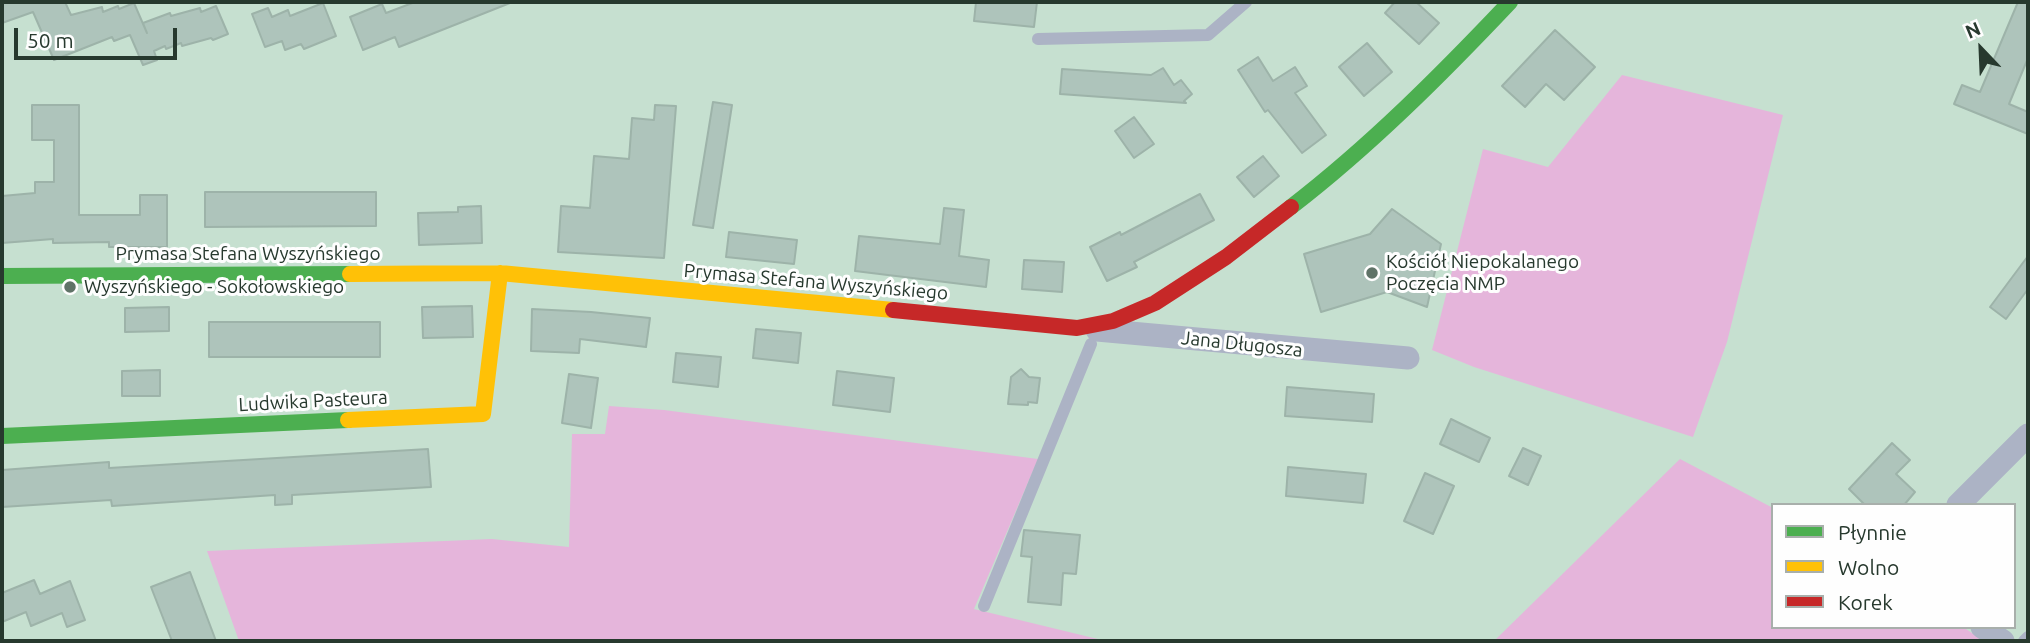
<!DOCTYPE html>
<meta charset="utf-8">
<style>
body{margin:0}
#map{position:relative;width:2030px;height:643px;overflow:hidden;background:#c6e0d0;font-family:Ubuntu,sans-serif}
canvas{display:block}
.frame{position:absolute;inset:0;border:4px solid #27392e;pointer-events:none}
.legend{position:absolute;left:1771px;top:503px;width:245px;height:126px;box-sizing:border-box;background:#fefefe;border:2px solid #a8afab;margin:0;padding:9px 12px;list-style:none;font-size:21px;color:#27392e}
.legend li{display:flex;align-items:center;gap:14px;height:35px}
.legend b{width:35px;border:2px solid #a8afab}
.north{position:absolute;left:1946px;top:14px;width:70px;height:70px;-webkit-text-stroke:5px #fefefe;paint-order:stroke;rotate:337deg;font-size:19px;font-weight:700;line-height:28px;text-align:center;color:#27392e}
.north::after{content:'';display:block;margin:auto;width:24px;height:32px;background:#27392e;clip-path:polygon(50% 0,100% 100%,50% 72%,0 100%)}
.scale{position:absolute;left:14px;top:28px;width:163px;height:32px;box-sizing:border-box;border:4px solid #27392e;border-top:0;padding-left:9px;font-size:21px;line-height:24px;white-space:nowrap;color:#27392e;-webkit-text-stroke:5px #fefefe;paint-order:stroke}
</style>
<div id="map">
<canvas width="2030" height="643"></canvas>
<div class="frame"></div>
<ul class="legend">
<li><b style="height:9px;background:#4caf50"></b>Płynnie</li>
<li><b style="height:9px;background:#ffc107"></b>Wolno</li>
<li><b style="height:9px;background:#c62828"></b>Korek</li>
</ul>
<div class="north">N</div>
<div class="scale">50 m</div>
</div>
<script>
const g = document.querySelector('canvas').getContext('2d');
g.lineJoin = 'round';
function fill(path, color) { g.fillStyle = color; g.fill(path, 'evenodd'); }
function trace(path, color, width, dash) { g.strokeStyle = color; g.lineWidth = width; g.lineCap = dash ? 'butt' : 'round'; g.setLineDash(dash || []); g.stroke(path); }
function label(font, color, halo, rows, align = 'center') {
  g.font = font + ' Ubuntu,sans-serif'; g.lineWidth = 6; g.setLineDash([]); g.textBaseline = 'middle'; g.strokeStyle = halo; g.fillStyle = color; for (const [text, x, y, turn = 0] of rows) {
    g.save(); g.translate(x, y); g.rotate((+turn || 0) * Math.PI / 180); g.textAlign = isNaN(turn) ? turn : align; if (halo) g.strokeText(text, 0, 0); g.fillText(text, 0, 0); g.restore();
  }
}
fill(new Path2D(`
 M1622,75L1783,115L1727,342L1693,437L1474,367L1432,350L1483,149L1548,167Z
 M609,406L664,410L1038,459L974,609L1106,641H239L207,551L492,539L569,547L572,434H605Z
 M1680,459L1773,508V627H1963L1984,641H1494Z`), '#e5b5db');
const building = new Path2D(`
 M2,2H65L71,15L102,7L103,12L118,6L119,9L134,3L147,33L143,23L170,13L171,16L200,8L201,12L216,6L228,34L213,40L211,38L182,46L181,43L166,49L165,46L154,51L157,60L143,65L130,35L114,41L112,37L54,60L33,12L2,23Z
 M415,2H509L510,3L399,47L395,37L363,50L350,17L382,4L386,13Z
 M976,2H1037L1034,27L974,21Z
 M1395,2H1416L1439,23L1419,44L1385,13Z
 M2018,2H2028V58L2009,104L2028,112V134L1954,104L1962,85L1980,92Z
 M323,3L336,36L304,49L301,44L285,50L282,41L265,47L252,14L268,8L272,17L288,10L290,16Z
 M1555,30L1595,67L1564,100L1546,84L1525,107L1502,86Z
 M1367,43L1392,72L1364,96L1339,67Z
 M1258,57L1273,81L1295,67L1307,86L1295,93L1326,135L1302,153L1268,110L1265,112L1238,70Z
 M1163,68L1174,85L1181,80L1192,94L1184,101L1186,103L1060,94L1062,69L1151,75Z
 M713,102L732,105L713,228L693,225Z
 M32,105H79V215H140V195H167V247H109V242L53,243V239L2,243V196L35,193V182H54V140H32Z
 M655,105L676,106L664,258L558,252L561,206L590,208L594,156L629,159L632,118L654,120Z
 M1134,117L1154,144L1134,158L1115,131Z
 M1263,156L1279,176L1254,197L1237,177Z
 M205,192H376V226L205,227Z
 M1200,194L1214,220L1134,262L1137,267L1107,281L1090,247L1120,232L1121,235Z
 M481,206L482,243L419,245L418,213L458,212V207Z
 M944,208L964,210L959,256L989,260L986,287L855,271L859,236L940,244Z
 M1392,209L1441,244L1427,307L1387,292L1321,312L1304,254L1370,234Z
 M729,232L797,240L794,264L726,257Z
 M2028,256V289L2006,319L1990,307Z
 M1024,260L1064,262L1062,292L1022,289Z
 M472,306L473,337L423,338L422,307Z
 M169,307V331L125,332V308Z
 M532,309L591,312L650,318L646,347L580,339L579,353L531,351Z
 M209,322H380V357H209Z
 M756,329L801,333L798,363L753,358Z
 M676,353L721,357L718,387L673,382Z
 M1021,369L1029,377L1040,378L1037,403L1028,402V405L1008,404L1011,377Z
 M160,370V396H122V371Z
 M837,371L894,378L890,412L833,405Z
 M569,374L598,378L591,428L562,423Z
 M1287,387L1374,394L1372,422L1285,416Z
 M1451,419L1490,438L1479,462L1440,444Z
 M1892,443L1910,460L1896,474L1915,492L1904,505H1865L1849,489Z
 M1523,448L1541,456L1528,485L1509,476Z
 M428,449L431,487L292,495V504L275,505V495L112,506L111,500L2,507V470L109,462V468Z
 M1288,467L1366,474L1363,503L1286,496Z
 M1425,473L1454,486L1433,534L1404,521Z
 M1024,530L1080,535L1076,574L1063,573L1061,605L1028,602L1032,557L1021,556Z
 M190,572L196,588L216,641H172L151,587Z
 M34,580L40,594L70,581L85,620L67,627L62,613L31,626L26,612L2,622V593Z`);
fill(building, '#aec4bb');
trace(building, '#9db3a9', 2);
trace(new Path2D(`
 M1038,39L1208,35L1246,2
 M984,606L1091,344
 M2024,641L2028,637`), '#acb3c5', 12);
trace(new Path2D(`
 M1097,330L1408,358
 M1958,505L2028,435
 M1982,627L2003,641`), '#acb3c5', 23);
trace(new Path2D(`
 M1291,207C1370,146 1441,75 1510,2
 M2,276L350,274
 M2,436L348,420`), '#4caf50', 16);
trace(new Path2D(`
 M350,274L500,273L893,310
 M348,420L483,414L500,273`), '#ffc107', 16);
trace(new Path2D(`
 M893,310L1077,328L1113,321L1155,303L1226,257L1291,207`), '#c62828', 16);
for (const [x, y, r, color] of [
 [1372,273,7,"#5f7367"],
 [70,287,7,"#5f7367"]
]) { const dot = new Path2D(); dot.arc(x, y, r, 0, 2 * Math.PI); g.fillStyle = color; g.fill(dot); trace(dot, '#fefefe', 2.5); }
label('19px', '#27392e', '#fefefe', [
 ["Prymasa Stefana Wyszyńskiego",248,254],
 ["Prymasa Stefana Wyszyńskiego",816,282,5],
 ["Jana Długosza",1242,344,6],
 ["Ludwika Pasteura",313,401,-3]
]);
label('19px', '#27392e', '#fefefe', [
 ["Kościół Niepokalanego",1386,262],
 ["Poczęcia NMP",1386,284],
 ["Wyszyńskiego - Sokołowskiego",84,287]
], 'left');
</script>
